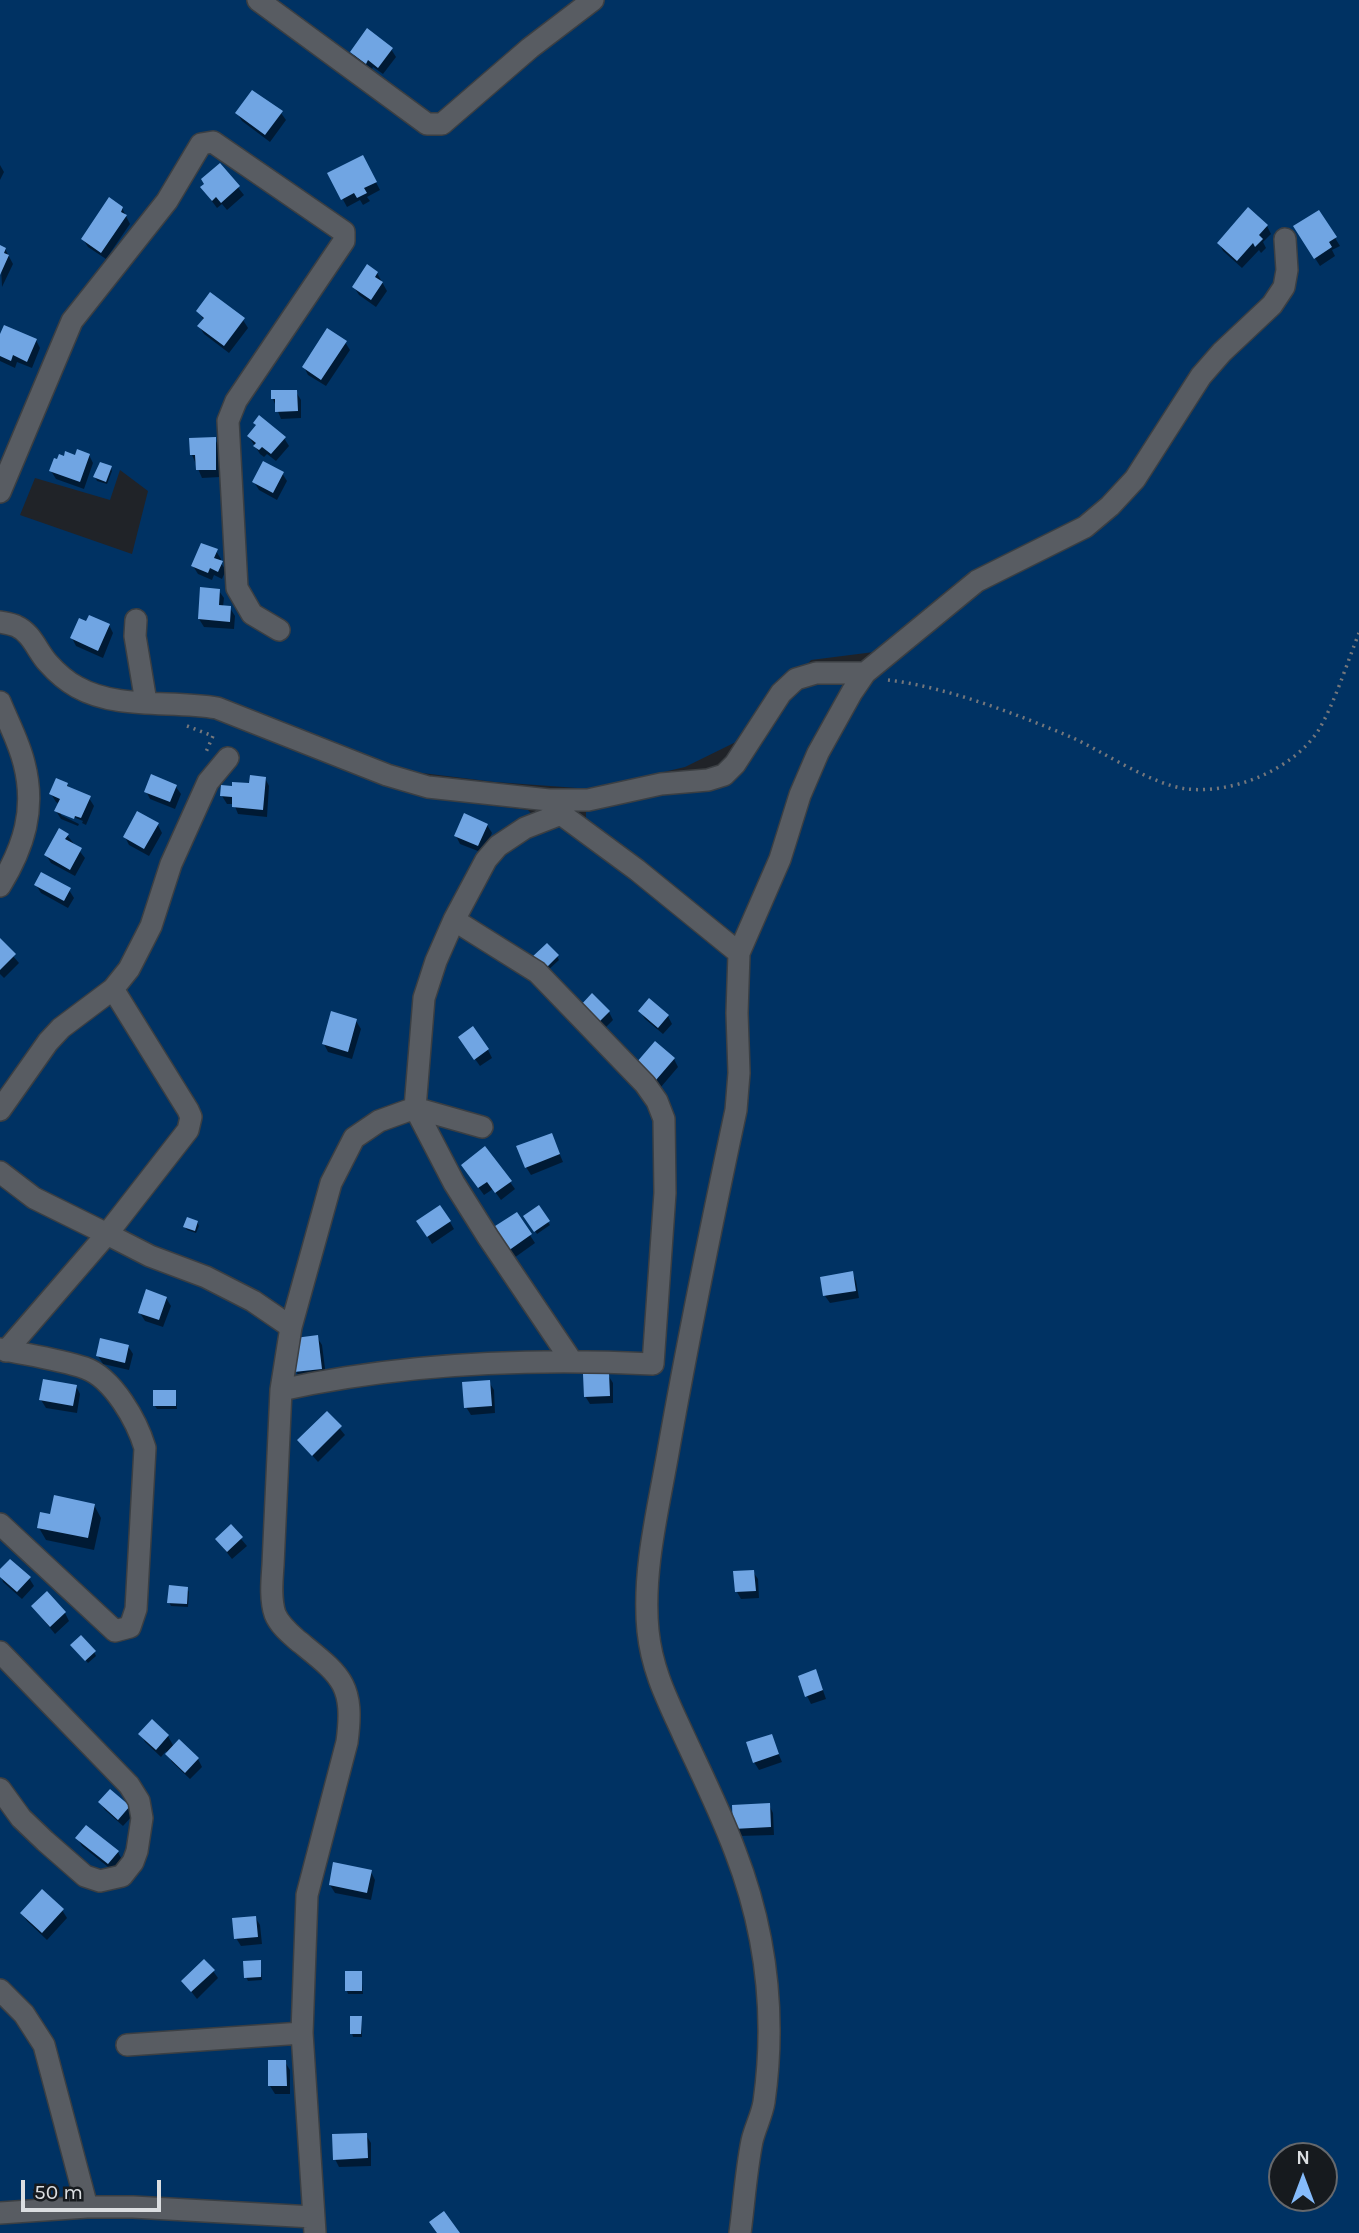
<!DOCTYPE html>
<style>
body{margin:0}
#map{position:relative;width:1359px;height:2233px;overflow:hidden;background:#202328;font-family:Karla,sans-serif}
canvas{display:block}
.north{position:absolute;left:1268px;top:2142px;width:70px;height:70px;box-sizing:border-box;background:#161a1e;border:2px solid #65686c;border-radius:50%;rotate:0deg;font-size:19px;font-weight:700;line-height:28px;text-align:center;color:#dbdee1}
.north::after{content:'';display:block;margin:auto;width:24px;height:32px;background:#85bbfb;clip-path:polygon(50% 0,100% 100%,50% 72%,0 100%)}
.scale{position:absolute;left:21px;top:2180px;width:140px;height:32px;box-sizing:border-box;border:4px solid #dbdee1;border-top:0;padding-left:9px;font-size:21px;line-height:24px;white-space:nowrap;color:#dbdee1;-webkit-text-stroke:5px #161a1e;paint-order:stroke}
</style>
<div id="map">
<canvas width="1359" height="2233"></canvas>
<div class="north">N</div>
<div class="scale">50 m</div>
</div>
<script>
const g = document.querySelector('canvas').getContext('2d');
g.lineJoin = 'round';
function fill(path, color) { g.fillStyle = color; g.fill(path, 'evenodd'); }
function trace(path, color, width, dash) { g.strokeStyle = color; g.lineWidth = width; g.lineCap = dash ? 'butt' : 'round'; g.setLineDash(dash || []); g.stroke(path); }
fill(new Path2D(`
 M0,0H1359V2233H0ZM120,470L148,491L132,554L20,515L35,478L110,500ZM1080,541L1000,577L948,612L834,682L801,684L784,700L741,774L722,787L642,797L586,812V823L545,829L528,810L471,803L401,790L414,772L495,782L591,789L685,767L742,739L811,660L874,652L952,586L982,569ZM1282,2156H1324V2198H1282Z`), '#003263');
fill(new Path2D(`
 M391,49L396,57L383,74L373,67L371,71L356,60L352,52Z
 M237,113H281L286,120L270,142L242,121Z
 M0,165L4,172L0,180Z
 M220,165L244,195L227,210L222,204L217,208L202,188Z
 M367,165L380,190L367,197L370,201L363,205L360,200L347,207L329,174Z
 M122,208L130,224L106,259L88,247L83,239Z
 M1319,212L1340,246L1332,250L1335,256L1320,266L1295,227Z
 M1267,226L1271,234L1263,242L1266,248L1261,253L1259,250L1242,268L1223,251L1219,243Z
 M0,247L5,249L13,264L2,287Z
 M377,273L387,291L376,307L359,295L354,287Z
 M198,311L243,320L248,328L229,353L204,334L199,326L204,320Z
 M0,339L36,340L40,348L32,368L17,362L15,368L0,361Z
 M345,342L350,350L326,386L308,375L304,367Z
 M296,392L301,400V418L281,419L273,399Z
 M255,423L284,438L289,446L276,461L267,454L264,457L260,454L249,437L257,427Z
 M215,439L219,447L220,477L202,478L192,455Z
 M89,455L93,463L84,489L56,479L51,471L76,457Z
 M111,468L112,471L107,484L97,481L95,477Z
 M282,473L287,481L277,500L259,490L254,482Z
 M216,551L221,559L220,562L226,570L222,579L214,575L212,580L198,574L193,566Z
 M219,591L224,598L223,607L230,608L235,616L234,629L204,627L199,619Z
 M87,623L109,625L113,633L103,658L76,646L72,638Z
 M265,778L269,786L267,817L238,814L234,804H227L222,796Z
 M67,784L70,789L89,798L94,806L86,825L82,823L83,821L61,812V815L79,824L78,826L61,819L56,811L59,804L56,802L51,794Z
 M176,787L181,794L175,809L150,799L146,791Z
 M158,825L162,833L149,856L129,845L125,837Z
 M487,825L492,833L483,853L460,844L456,836Z
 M67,835L85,858L75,876L51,863L46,855Z
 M36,885L69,890L74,898L68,908L41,893Z
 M0,941L19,963L4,978L0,974Z
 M557,956L559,960L546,972L536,961Z
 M640,1011L668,1016L672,1024L663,1034L645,1019Z
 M609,1012L613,1020L603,1030L587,1014Z
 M356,1021L361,1029L352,1059L328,1052L324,1044Z
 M465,1045L488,1050L492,1058L480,1066Z
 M674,1059L678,1067L661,1087L643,1071Z
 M555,1143L563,1162L531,1175L526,1167Z
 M468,1173L510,1182L515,1189L501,1200L493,1189L484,1195Z
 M538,1208L550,1225L537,1234L526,1217Z
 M516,1214L535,1243L514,1258L495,1229Z
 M197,1222L199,1226L196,1233L187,1230L185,1227Z
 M450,1222L454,1229L432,1244L423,1229Z
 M852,1273L856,1281L859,1298L830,1303L825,1296Z
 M166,1298L171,1306L163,1327L145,1321L140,1313Z
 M317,1337L322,1345L326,1376L300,1379L296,1371Z
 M128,1346L133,1354L129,1370L103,1364L98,1356Z
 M608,1375L613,1383V1403L590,1404L585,1396Z
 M489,1382L494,1390L495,1413L471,1415L466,1407Z
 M76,1386L80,1394L77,1413L46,1408L41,1400Z
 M175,1392L177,1409H157L155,1406Z
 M327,1413L345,1435L318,1462L299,1440Z
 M94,1505L101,1518L94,1550L46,1540L39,1528L52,1516Z
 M231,1527L247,1546L232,1559L217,1540Z
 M0,1572L29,1578L34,1586L22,1599L3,1582Z
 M753,1572L758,1579L759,1598L741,1599L737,1592Z
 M187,1588L189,1592L188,1607L171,1606L169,1602Z
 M33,1607L65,1613L69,1621L55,1634Z
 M75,1648L94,1652L96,1656L88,1663Z
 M819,1679L826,1699L811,1704L807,1696Z
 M152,1722L168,1736L174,1747L198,1759L202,1767L190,1779L172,1762L166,1751L161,1757L145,1742L141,1734Z
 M771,1736L782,1762L759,1770L754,1762Z
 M100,1802L129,1807L133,1815L123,1826L105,1810Z
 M769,1805L773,1813L774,1835L739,1836L735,1828Z
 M77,1838L118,1852L122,1860L113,1871L82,1846Z
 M371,1872L375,1880L371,1900L335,1893L330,1885Z
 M62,1910L67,1918L47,1940L27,1921L22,1914Z
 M255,1917L260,1925L262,1944L241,1946L236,1938Z
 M260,1962L262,1980L248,1981L246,1977Z
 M213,1971L218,1978L197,1999L183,1981Z
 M361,1972L363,1994H348L347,1991Z
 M361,2018L362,2037H353L352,2033Z
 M285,2062L290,2070V2094H275L270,2086Z
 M366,2135L371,2143V2166L339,2167L335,2159Z`), '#0007');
fill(new Path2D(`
 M367,28L393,48L378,68L368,60L366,64L350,52Z
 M252,90L283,111L265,135L235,113Z
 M363,155L377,182L364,188L367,193L357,198L354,193L341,200L327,173Z
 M220,163L240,186L221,203L216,197L212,201L200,187L204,184L201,179Z
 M109,197L123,207L121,212L127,215L101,253L81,239Z
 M1248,207L1268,225L1259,235L1263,239L1255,247L1253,243L1237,261L1217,243Z
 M1319,210L1337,237L1329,242L1332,247L1314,259L1293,226Z
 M0,245L6,248L4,253L9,255L0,275Z
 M367,264L378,272L375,277L383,282L371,300L352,287Z
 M210,292L245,318L224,346L197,326L204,318L196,311Z
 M4,325L37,339L27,362L13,355L11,361L0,356V334Z
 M327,328L347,341L321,380L302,367Z
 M271,390H297L298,411L275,412V399H271Z
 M259,415L286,437L271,454L262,447L259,450L253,446L256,443L247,436L256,425L253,423Z
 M216,437V470H196L195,455H190L189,438Z
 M77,449L90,454L80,482L49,471L54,458L57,459L59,454L64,456L65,451L75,455Z
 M263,461L284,472L273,493L252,482Z
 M100,462L112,466L106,482L93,477Z
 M201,543L218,549L214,558L223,561L218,572L210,568L208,573L191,566Z
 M200,587L220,589L219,605L231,606L230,622L198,619Z
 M89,615L110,624L98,651L70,638L79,618L86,621Z
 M151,774L177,785L170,802L144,792Z
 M250,775L266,777L263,810L232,807V797L220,796L221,785L232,786V782L249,783Z
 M56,778L68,783L67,786L91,796L81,818L75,816L74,819L54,811L60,799L49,794Z
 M137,811L159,823L144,849L123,837Z
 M464,813L488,824L478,846L454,836Z
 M59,828L69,834L65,839L82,848L70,870L44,855Z
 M41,872L71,888L64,901L34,885Z
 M0,938L16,954L0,970Z
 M547,943L559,955L544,970L531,958Z
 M592,993L610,1011L598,1023L580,1006Z
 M649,998L669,1015L658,1028L638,1011Z
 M331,1011L357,1019L348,1052L322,1044Z
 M473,1026L489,1049L474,1060L458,1037Z
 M655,1041L675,1058L656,1080L636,1063Z
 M552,1133L560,1154L525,1168L516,1146Z
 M485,1146L512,1181L495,1193L487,1182L478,1188L461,1165Z
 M440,1205L451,1221L427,1237L416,1221Z
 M539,1205L550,1221L534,1232L523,1216Z
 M517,1212L532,1234L508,1251L492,1228Z
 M187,1217L198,1221L195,1231L183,1227Z
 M853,1271L856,1291L823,1296L820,1277Z
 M146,1289L167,1297L159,1320L138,1313Z
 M318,1335L322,1369L294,1372L295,1338Z
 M100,1338L129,1345L125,1363L96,1356Z
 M609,1373L610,1396L584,1397L583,1374Z
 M43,1379L77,1385L73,1406L39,1400Z
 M490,1380L492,1406L464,1408L462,1382Z
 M153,1390H176V1406H153Z
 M327,1411L342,1426L312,1456L297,1440Z
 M54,1495L95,1504L88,1538L37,1528L40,1512L50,1514Z
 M231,1524L243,1537L227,1552L215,1539Z
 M10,1559L31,1577L17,1592L0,1577V1569Z
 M754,1570L756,1591L735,1592L733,1571Z
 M169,1585L188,1587L187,1604L167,1603Z
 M47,1591L66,1612L50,1627L31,1606Z
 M81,1635L96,1651L85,1661L70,1645Z
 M816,1669L823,1690L805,1697L798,1676Z
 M152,1719L169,1735L156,1750L138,1734Z
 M772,1734L779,1754L753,1763L746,1742Z
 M179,1739L199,1758L185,1773L165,1754Z
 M110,1789L130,1806L118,1820L98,1802Z
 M770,1803L771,1827L733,1829L732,1805Z
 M86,1825L119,1851L108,1864L75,1838Z
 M333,1862L372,1870L367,1893L329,1885Z
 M42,1889L64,1909L42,1933L20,1913Z
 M256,1916L258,1937L234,1939L232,1918Z
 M204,1959L215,1970L191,1992L181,1981Z
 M261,1960V1977L244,1978L243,1961Z
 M345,1971H362V1991H345Z
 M350,2016H362L361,2034H350Z
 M268,2060H286L287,2086H268Z
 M367,2133L368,2158L333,2160L332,2134Z
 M444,2211L460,2233H437L429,2222Z`), '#70a5e3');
const minor = new Path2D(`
 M258,0L427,124H442L530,48L593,0
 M0,492L72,321L167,201L201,144L213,142L344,232V241L236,401L228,421L237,588L252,614L279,630
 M136,620L135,636L146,702
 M0,622C5,623 12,624 16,626C32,633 37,651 48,663C56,672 66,681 77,687C118,710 172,700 217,708L387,775L428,787L549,800H588L661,784L708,780L724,775L735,764L781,693L796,679L816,673H865
 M0,702C8,722 19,742 24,763C36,809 24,847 0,886
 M553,804L561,814L637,870L739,953
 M454,920L537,972L645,1084L657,1101L664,1119L665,1193L653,1364C528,1358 403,1363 281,1390L291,1327L331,1183L354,1138L379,1121L415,1108L424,998L436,961L454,920L486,860L498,846L525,828L561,814
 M415,1108L454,1183L488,1237L571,1360
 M415,1108L482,1127
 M0,1110L48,1042L61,1028L113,989L129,969L151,926L171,864L208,782L228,758
 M0,1172L34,1198L107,1234L188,1130L191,1117L188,1110L113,989
 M0,1349C28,1355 58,1359 85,1368C113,1378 137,1421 145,1448L136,1609L130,1627L115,1631L0,1524
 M6,1351L107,1234L150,1256L206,1277L253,1301L291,1327
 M281,1390L273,1565C272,1580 270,1599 275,1614C279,1624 288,1632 296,1639C340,1675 355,1682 347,1742L307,1895L302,2033L315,2233
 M0,1652L129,1785L139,1801L142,1818L137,1851L133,1862L122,1876L100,1881L85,1876L45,1841L21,1818L0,1789
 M0,1990L24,2014L44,2045L87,2207
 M127,2045L302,2033
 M0,2213L87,2207H133L313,2217
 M740,2233C744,2203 746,2171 752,2141C755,2128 762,2115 764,2102C776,2017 766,1931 735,1851C720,1811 701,1773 683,1734C667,1699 652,1670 648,1631C642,1570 659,1506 669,1447C689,1334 712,1222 736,1110L739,1073L737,1013L739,953L780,859L800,795L818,753L852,692L865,673L977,581L1085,527L1110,506L1135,479L1201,376L1222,352L1272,305L1284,287L1287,270L1285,239`);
trace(minor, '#3b3f43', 24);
trace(new Path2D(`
 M888,680C947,687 1016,714 1071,737C1104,752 1152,785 1187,789C1233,794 1292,770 1318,731C1334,705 1347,663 1359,633
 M187,726L213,736L206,752`), '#74777c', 3.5, [2, 5]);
trace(minor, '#585c62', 21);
</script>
